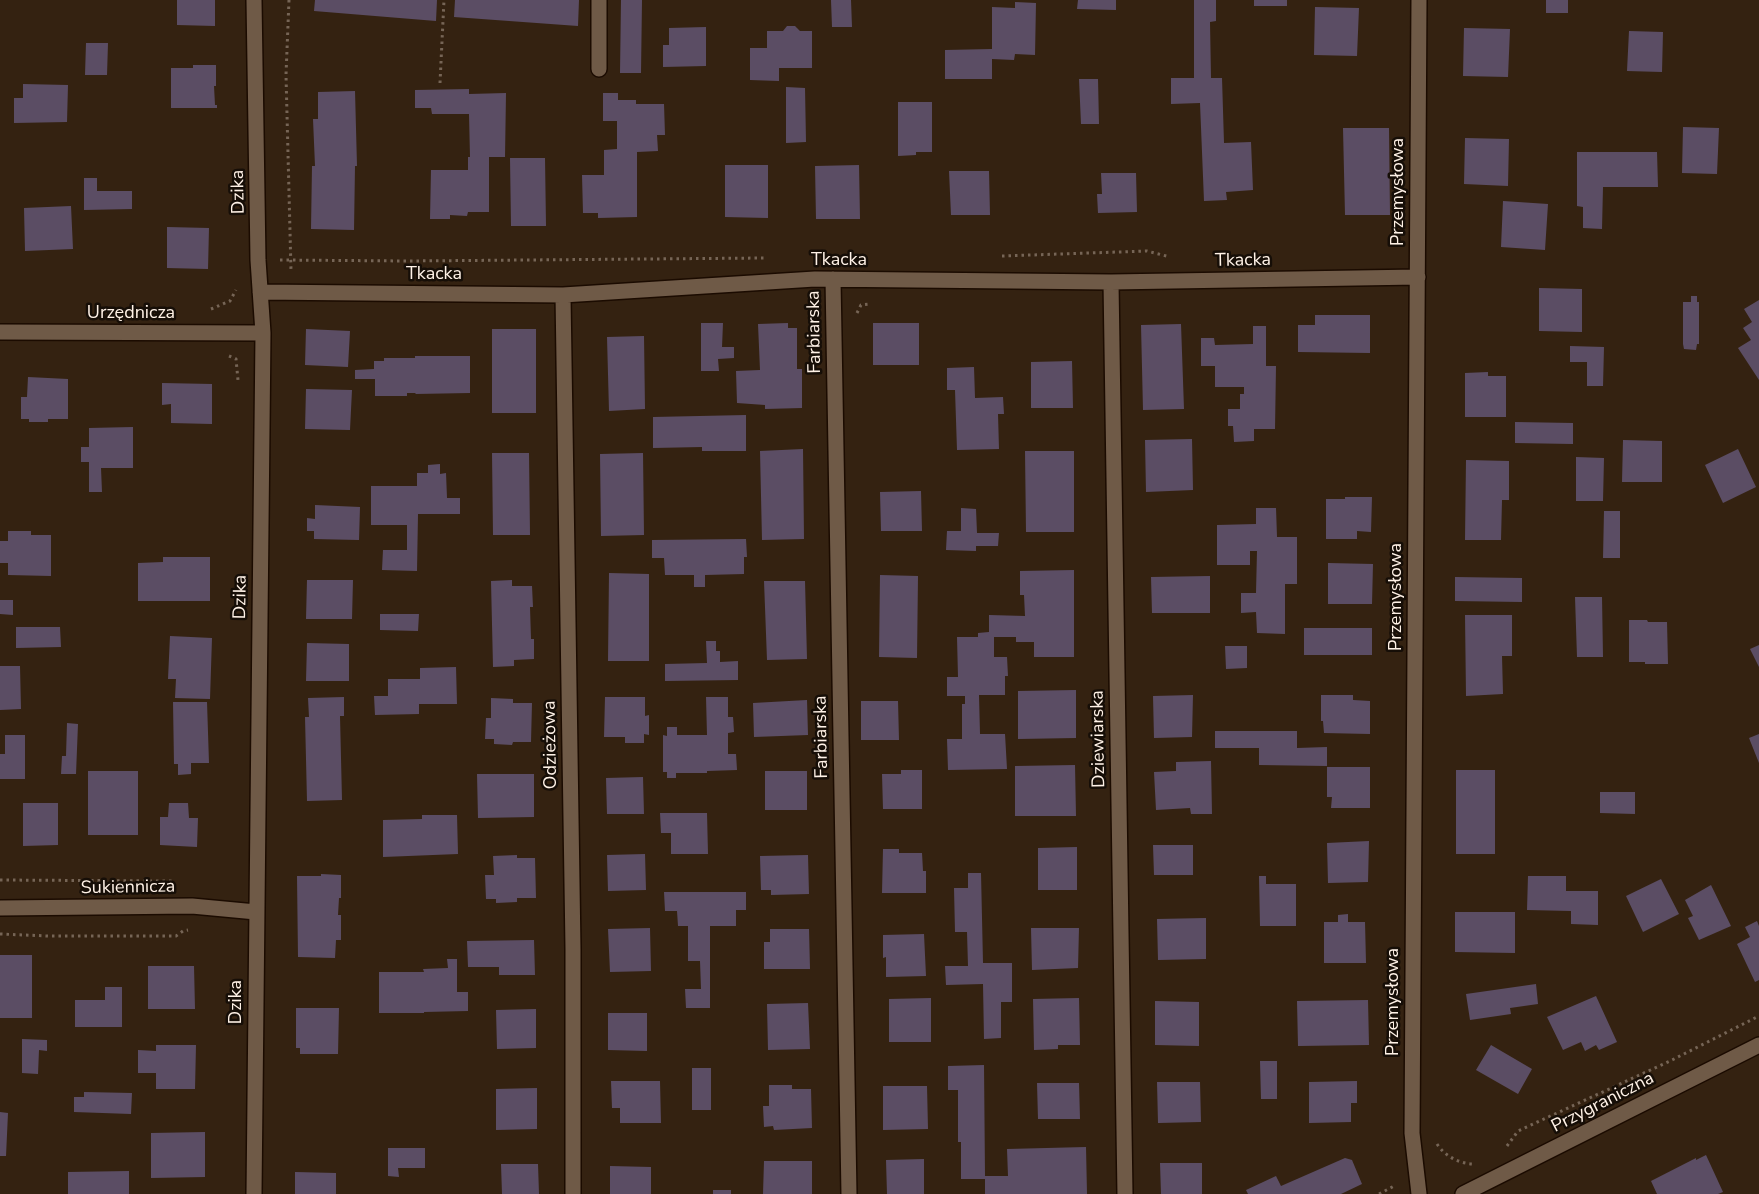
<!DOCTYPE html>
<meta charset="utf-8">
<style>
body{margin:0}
canvas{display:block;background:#342211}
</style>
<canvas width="1759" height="1194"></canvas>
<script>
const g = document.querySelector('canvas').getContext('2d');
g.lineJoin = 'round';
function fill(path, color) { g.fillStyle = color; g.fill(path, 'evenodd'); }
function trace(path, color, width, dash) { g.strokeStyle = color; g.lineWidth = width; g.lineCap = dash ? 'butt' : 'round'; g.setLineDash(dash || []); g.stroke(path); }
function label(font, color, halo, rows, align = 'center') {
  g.font = font + ' "Nunito Sans",sans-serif'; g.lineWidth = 5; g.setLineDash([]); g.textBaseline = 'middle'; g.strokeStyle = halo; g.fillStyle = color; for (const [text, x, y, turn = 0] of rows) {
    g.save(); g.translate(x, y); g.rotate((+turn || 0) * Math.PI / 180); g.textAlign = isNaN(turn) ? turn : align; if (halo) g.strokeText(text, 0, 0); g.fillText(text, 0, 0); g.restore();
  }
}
fill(new Path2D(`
 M177,0H215V26L177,25Z
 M315,0H437L436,21L314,11Z
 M455,0H579L578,26L454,17Z
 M621,0H642L641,73H620Z
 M831,0H851L852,27H832Z
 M1078,0H1116V10L1077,9Z
 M1194,0H1216V21L1210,22L1211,78H1222L1224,143L1251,142L1253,190L1226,192L1227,200L1204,201L1200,103L1171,104V78H1194Z
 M1254,0H1287V6H1254Z
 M1546,0H1568V13H1546Z
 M1015,2L1036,3L1035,55L1015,54L1014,60L992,59V79H945V50L992,49V7L1015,8Z
 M1315,7L1359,8L1357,56L1314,55Z
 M787,26H795L800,31H812V68H779V81L750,80V48H767V31H783Z
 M706,27V66L663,67V45H669V28Z
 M1464,28L1510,29L1508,77L1463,76Z
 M1629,31L1663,32L1662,72L1627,71Z
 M86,43H108L107,75H85Z
 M193,65H216V86H214L215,105H217V108H171V68H193Z
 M1079,79H1098L1099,124H1081Z
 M23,84L68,85L67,122L14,123V98H23Z
 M786,87L805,88L806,142L786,143Z
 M469,89V94L506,93L505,157H489V212H468L467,216L450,215V219H430L431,170H468V157H470L469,114H432L431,108H415V90Z
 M355,91L357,166H355L354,230L311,229L312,166H315L313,119H318V92Z
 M603,93H618V100H636V104H664L665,135H657L658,151L637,152V217L598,218V213H583L582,175H604V150L617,149V121H603Z
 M898,102H932V152H916V155L898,156Z
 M1683,127L1719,128L1717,174L1682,173Z
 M1343,128H1389L1390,215H1345Z
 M1465,138L1509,139L1508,186L1464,184Z
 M1577,152H1657L1658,187H1603L1602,229L1583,228V207L1577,206Z
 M510,158H545L546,226H511Z
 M725,165H768V218L725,217Z
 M859,165L860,219H816L815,166Z
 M949,171H989L990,215H951Z
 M1101,173H1136L1137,212L1098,213L1097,194H1102Z
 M84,178H97V191H132V209L84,210Z
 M1503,201L1548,204L1545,250L1501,247Z
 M71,206L73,249L25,251L24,208Z
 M167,227L209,228L208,269L167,268Z
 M1539,288L1582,289V332L1539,331Z
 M1691,296H1697V302H1699V344H1697L1696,350L1684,349L1683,344V302H1691Z
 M1759,300V380L1738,348L1751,340L1743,328L1752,322L1744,309Z
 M1315,315H1370V353L1298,352V325H1315Z
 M701,323H723L722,347H734V358L718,359L719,371H701Z
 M788,323V328H797V369H802V408L765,409V405L737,403L736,371L760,370L758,324Z
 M873,323H919V365H873Z
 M1181,324L1184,409L1143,410L1141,325Z
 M1253,326H1266V366H1276L1275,429H1254V441L1234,442L1233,426H1228V409H1240V394H1244V387H1215V366H1201V338H1214L1215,345L1253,344Z
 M306,329L350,331L348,367L305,365Z
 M492,329H536V413H492Z
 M644,336L645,409L609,411L607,337Z
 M1570,346L1604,347L1603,386H1587V362H1570Z
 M415,356H470V393L415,394L416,393H407V396H375V379H355V370L374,369V361H384V358H415Z
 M1072,361L1073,408H1031V362Z
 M974,367L975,398L1003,397L1004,414H998L999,449L957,450L955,390H947V368Z
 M1488,372V376H1506V417H1465V373Z
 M28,377L68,379V419H48V422H29V419H21V397H27Z
 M162,383L212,384V424L171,423V404L162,405Z
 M306,389L352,390L350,430L305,429Z
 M746,415V451H702V447L653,448V417Z
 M1515,422L1573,423V444L1515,443Z
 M133,427V468H101L102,492H89V462H81V447H89V428Z
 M1192,439L1193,490L1146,492L1145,440Z
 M1623,440L1662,441V482H1622Z
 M803,449L804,539L762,540L760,451Z
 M1738,449L1756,487L1723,503L1705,465Z
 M1025,451H1074V532H1026Z
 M492,453H529L530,535H493Z
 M643,453L644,535L601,536L600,454Z
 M1576,457L1604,458L1603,501H1576Z
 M1466,460L1509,461V500H1502L1501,540H1465Z
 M440,464V474L446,473L447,498H460V514H418L417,571L382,570L383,550H407V525H371V486H417V473H428V465Z
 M921,491L922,531H881L880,492Z
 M1345,497H1372L1371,532L1357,531V539H1326V499H1345Z
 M315,505L360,507L359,540L314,539V531H307V518L315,519Z
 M961,508L976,509L977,533H999L998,546H976V551L946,550L947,531H961Z
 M1256,508H1276L1277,537H1297V584H1285V634L1257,633L1256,612L1241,613V593H1256L1257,551H1250V565H1217V525L1256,524Z
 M1604,511H1620V558H1603Z
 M8,531H31V535H51V576L8,575V563H0V541H8Z
 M746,539L747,557H744V574L705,575V587H694V575H665L664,558H652V540Z
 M163,557H210V601H138V563L163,562Z
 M1328,563L1373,564L1372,604H1328Z
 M1074,570V657H1034V642H1016V637H994V657H1007L1008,676H1005V695H979L980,734H1005L1007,769L948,770L947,739H962V704H965V696H947V677H958L957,637H978V633L989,632V615L1025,616L1024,595H1020V571Z
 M609,573L649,574V661H608Z
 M880,575L918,576L917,658L879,657Z
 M1210,576V613H1152L1151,577Z
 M1455,577L1522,578V602L1455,601Z
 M307,580H353L352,619H306Z
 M512,580V586H532L533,607H530L531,639H534V659L514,660V666L493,667L491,581Z
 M764,581H805L807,659L767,660Z
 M1575,597H1602L1603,657H1577Z
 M0,600H13V615L0,614Z
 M380,614H419L418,631L380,630Z
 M1465,615H1512V656H1502L1503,694L1466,696Z
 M1629,620H1647L1648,622H1667L1668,664H1645V662H1629Z
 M16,627H60L61,647L16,648Z
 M1304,628H1372V655H1304Z
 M170,636L212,638L210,699L175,698L176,679H168Z
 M706,641H716V651H720V662L738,661V680L665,681V664L707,663Z
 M307,643L349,644V681H306Z
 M1759,645V667L1750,649Z
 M1225,646H1247V668L1226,669Z
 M0,666H20L21,709L0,710Z
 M456,667L457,704H419V714L375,715L374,696H388V679H420V668Z
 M1076,690V738L1018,739V691Z
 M1193,695L1192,737L1154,738L1153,696Z
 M1321,695H1353V700L1370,701V734L1324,733L1323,721H1321Z
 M344,697V716H340L342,800L307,801L305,717H309L308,698Z
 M605,697H645V716L649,715V735L644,734V743H625V737H604Z
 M706,697H728V717H733L734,732L728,733V754H736L737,770L707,771V773H676V778H667V772H663V735L667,736V727H677V735H707Z
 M491,698L513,699V703H532L531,742H513L512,745L494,744V739H485L486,718H491Z
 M807,700L808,735L754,737L753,703Z
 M861,701H898L899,740H861Z
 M173,702H207L209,763H191V774L178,775V764H174Z
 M67,723L78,724L76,774H61L62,756H66Z
 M1215,731H1297V748L1327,747V766L1259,765V748H1215Z
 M1759,734V763L1749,738Z
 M5,735H25V779H0V754H5Z
 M1211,761L1212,814H1191L1190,808L1156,810L1154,772L1176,771V762Z
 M1075,765L1076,816H1015V766Z
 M1327,767H1370V808H1331L1332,797H1327Z
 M901,770H922V809H883L882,774H901Z
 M1456,770H1495V854H1456Z
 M88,771H138V835H88Z
 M765,771H807V810H765Z
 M477,774H534V817L478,818Z
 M643,777L644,814H607L606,778Z
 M1600,792H1635V814L1600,813Z
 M23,803H58V845L23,846Z
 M169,803H188L189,818H198L197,847L160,845V817H168Z
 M660,813H707L708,854H671V833H661Z
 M422,815H457L458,854L383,857V820L422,819Z
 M1369,841L1368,882L1328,883L1327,843Z
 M1153,845H1193V875H1154Z
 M1077,847V890H1038V848Z
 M883,849H899V853H922L923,871H926V893H882Z
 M645,854L646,890L608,891L607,855Z
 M517,855V858H535L536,898H517V902L496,903V899H486L485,875H494L493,856Z
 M808,855L809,894L771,895V890H761L760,856Z
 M968,873H981L983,963H1012V1002H1001V1038L984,1039L983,984L946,985L945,966H968L967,932H955L954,888H968Z
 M321,874L341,875V898H339L338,915H341V940H336L335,958L298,957L297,876H321Z
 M1259,876H1266V884H1296V926H1260Z
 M1528,876H1566V891H1598V925L1571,924V911L1527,910Z
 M1661,879L1679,914L1643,932L1626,896Z
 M1711,885L1731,926L1699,940L1688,918L1693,916L1685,900Z
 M664,892H746V910H736V926H710V1008H686L685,989H701L700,961H688V926H678L677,911H665Z
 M1455,912H1515V953L1455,952Z
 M1348,914V922H1365L1366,963H1324V922H1338V915Z
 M1206,918V959L1158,960L1157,919Z
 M1757,921L1759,926V980L1755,982L1737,944L1750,937L1745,927Z
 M650,928L651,971L610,972L608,929Z
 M1031,928H1079L1078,968L1032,970Z
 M770,929H809L810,969H764V942H770Z
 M924,934L926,976L886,977V957L883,958V935Z
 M534,940L535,975H499V967H468L467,941Z
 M0,955H32V1018H0Z
 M447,959H457V992H468V1011L424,1012V1013H379V972H424L423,969L448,968Z
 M148,966H194L195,1009H148Z
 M1536,984L1538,1004L1510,1008L1511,1014L1470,1020L1466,994Z
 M105,987H122V1027H75V1000H105Z
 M1596,996L1617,1042L1599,1050L1596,1045L1585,1051L1581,1042L1563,1050L1547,1017Z
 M931,998V1042H889V999Z
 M1079,998L1080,1045H1058V1049L1034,1050L1033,999Z
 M1368,1000L1369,1045L1298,1046L1297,1001Z
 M1155,1001L1199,1002V1046L1155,1045Z
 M808,1003L810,1049L768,1050L767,1004Z
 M296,1008H339L338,1054H300V1048H296Z
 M536,1009V1048L497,1049L496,1010Z
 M608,1013H647V1051L608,1050Z
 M22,1039L47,1040V1051L39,1050L38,1074L22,1073Z
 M156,1045H196L195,1089H156V1073H138V1050L156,1051Z
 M1491,1045L1532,1069L1518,1094L1476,1070Z
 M1260,1061H1277V1099H1261Z
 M984,1065L985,1176H1008L1007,1149L1086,1147L1087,1194H985V1179H961V1142H958V1090H948V1066Z
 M692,1068H711V1110H692Z
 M611,1081H660L661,1123H620V1108H612Z
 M1357,1081V1103H1351V1122L1309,1123V1082Z
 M1157,1082H1200L1201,1122L1158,1123Z
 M1037,1083H1079L1080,1119H1038Z
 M769,1085H792V1089H811L812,1128L774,1130L773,1126L764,1127L763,1106H769Z
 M883,1086H927L928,1129L883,1130Z
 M537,1088V1129L496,1130V1089Z
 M84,1092L132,1093L131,1114L74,1112V1097H84Z
 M0,1112L8,1113L6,1156H0Z
 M205,1132V1177L151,1178V1133Z
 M388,1148H425V1168H398L399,1177L388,1176Z
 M1706,1155L1723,1192L1718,1194H1657L1651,1181L1696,1158V1160Z
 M1345,1158L1352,1160L1362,1184L1341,1194H1248L1246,1190L1276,1176L1281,1186Z
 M924,1159V1194H887L886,1160Z
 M764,1161H812V1194H763Z
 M1160,1163H1202V1194H1161Z
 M501,1164H538L539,1194H502Z
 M610,1166L651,1167V1194H610Z
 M129,1171V1194H68V1172Z
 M295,1172L336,1173V1194H295Z
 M713,1190H731V1194H713Z`), '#5b4d64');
const minor = new Path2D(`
 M599,0V69
 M1419,0L1412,1133L1419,1194
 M833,279L849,1194
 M1111,282L1125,1194
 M260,292L563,295L815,279L1111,282L1418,277
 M563,295L573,949V1194
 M0,332L263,333
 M0,908L192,906L256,912
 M254,1194L263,333L258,260L254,0
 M1463,1194L1759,1045`);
trace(minor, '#1b0b00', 18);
trace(new Path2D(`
 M289,0L286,75L291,271
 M440,83L444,0
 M1002,256L1147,251L1170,257
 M280,260L408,261L764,258
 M211,309L230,301L236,290
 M857,313L861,305L871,304
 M229,356L236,359L238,380
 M0,880L170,881L175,882
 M0,934L48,936H176L183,931L188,930
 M1437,1144C1445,1156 1458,1163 1472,1164
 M1507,1146L1518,1131L1670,1061L1759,1016
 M1379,1194L1396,1185`), '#766556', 3, [2.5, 4]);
trace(minor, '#6f5a47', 15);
label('18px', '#fff2e7', '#160e07', [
 ["Dzika",239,192,-91],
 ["Przemysłowa",1399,192,-90],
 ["Tkacka",839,261],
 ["Tkacka",1243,261,-1],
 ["Tkacka",434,275],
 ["Urzędnicza",131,314],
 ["Farbiarska",815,332,-91],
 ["Dzika",241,597,-89],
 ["Przemysłowa",1397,597,-90],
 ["Farbiarska",822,737,-91],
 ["Dziewiarska",1099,739,-91],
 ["Odzieżowa",551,745,-91],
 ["Sukiennicza",128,888,-1],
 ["Dzika",237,1002,-90],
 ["Przemysłowa",1394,1002,-90],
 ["Przygraniczna",1603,1103,-27]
]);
</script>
